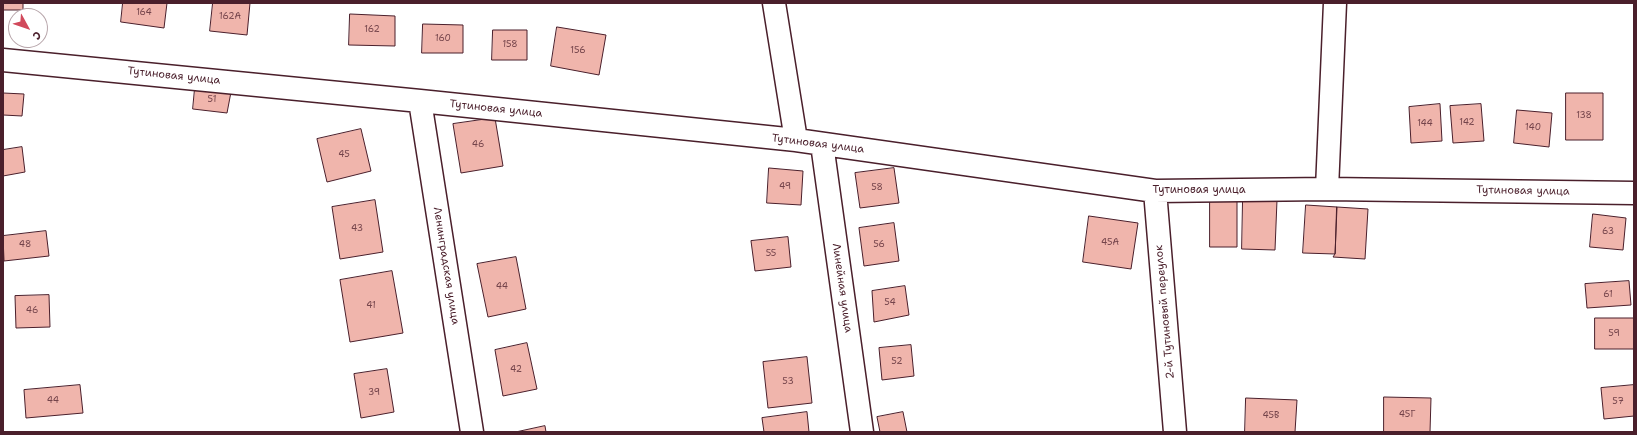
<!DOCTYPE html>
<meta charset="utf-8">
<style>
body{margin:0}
#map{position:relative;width:1637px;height:435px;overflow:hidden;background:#fff;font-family:"Shantell Sans",sans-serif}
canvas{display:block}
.frame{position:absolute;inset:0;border:4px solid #4a1f2b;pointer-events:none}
.north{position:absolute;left:8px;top:8px;width:40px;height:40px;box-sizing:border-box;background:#fff;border:1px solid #b7a5aa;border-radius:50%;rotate:130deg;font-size:11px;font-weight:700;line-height:16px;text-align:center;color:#4a1f2b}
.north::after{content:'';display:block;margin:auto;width:14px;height:18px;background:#d1495b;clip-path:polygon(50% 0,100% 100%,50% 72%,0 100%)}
</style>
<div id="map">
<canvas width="1637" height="435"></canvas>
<div class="frame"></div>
<div class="north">С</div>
</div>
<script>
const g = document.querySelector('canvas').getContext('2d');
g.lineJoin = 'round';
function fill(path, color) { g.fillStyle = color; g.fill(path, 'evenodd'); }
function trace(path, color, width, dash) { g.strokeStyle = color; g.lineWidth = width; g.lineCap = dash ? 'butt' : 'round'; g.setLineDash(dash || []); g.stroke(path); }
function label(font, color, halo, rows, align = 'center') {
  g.font = font + ' "Shantell Sans",sans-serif'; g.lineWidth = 3; g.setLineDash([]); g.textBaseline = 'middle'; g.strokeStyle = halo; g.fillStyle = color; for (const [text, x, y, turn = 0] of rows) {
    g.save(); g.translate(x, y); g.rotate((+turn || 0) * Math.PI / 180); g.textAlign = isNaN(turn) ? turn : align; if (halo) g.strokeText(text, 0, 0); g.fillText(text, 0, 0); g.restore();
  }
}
const building = new Path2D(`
 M3,3H23V10H3Z
 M123,3H167L164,28L121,22Z
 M213,3H250L247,35L210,31Z
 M350,14L395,16V46L349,45Z
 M423,24L463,25V53H422Z
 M557,27L606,35L599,75L551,66Z
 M493,30H527V60H492Z
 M195,88L231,92L227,113L193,109Z
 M3,93L24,94L22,116L3,115Z
 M1566,93H1603V140H1566Z
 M1440,104L1442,141L1411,143L1409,107Z
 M1481,104L1484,141L1453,143L1450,106Z
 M1517,110L1552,113L1549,147L1514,143Z
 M495,118L503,166L461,173L453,124Z
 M361,129L371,171L327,182L317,139Z
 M22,147L25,172L3,176V150Z
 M769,168L803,171L801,205L767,203Z
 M894,168L899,203L860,208L855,173Z
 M1243,198L1277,200L1275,250L1242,249Z
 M1210,199H1237V247H1210Z
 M375,200L383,252L340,259L332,207Z
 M1306,205L1337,207L1335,254L1303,253Z
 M1337,207L1368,209L1365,259L1333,257L1335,254Z
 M1593,214L1626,218L1623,250L1590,247Z
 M1089,216L1138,223L1131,269L1083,262Z
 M894,223L899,261L864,266L859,228Z
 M46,231L49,256L4,261L3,236Z
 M788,237L791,267L755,271L751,241Z
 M516,257L526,309L488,317L477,264Z
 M392,271L403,333L350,342L340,280Z
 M1629,281L1631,305L1587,308L1585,284Z
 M905,286L909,315L874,322L872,291Z
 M49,295L50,327L16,328L15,296Z
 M1595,318H1634V349H1595Z
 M527,343L537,389L503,396L495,350Z
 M911,345L914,376L882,380L879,348Z
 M807,357L812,403L768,408L763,362Z
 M387,369L394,412L361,418L354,374Z
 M80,385L83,413L26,418L24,390Z
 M1634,385V416L1604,419L1601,388Z
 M1384,397L1431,398L1430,432H1384Z
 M1246,398L1297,400L1295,432H1245Z
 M807,412L809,432H764L762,418Z
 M903,412L907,432H880L877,417Z
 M545,426L546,432H516Z`);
fill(building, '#f0b5ac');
trace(building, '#4a1f2b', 1);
const minor = new Path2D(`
 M774,3L796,140
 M3,60L420,101L796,140L1155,191L1327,189L1634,193
 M420,101L472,432
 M822,144L862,432
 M1327,189L1335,3
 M1155,191L1175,432`);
trace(minor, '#4a1f2b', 25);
trace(minor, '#fff', 22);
label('9px', '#74444b', null, [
 ["164",144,13],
 ["162А",230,17],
 ["162",372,30],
 ["160",443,39],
 ["158",510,45],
 ["156",578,51],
 ["51",212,100],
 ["138",1584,116],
 ["142",1467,123],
 ["144",1425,124],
 ["140",1533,128],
 ["46",478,145],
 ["45",344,155],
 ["49",785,187],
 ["58",877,188],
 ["43",357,229],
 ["63",1608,232],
 ["45А",1110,243],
 ["48",25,245],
 ["56",879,245],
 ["55",771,254],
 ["44",502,287],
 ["61",1608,295],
 ["54",890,303],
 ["41",371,306],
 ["46",32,311],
 ["59",1614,334],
 ["52",897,362],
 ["42",516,370],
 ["53",788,382],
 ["39",374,393],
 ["44",53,401],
 ["57",1618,402],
 ["45Г",1407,415],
 ["45В",1271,416]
]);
label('11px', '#4a1f2b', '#fff', [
 ["Тутиновая улица",174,76,6],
 ["Тутиновая улица",496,109,6],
 ["Тутиновая улица",818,144,7],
 ["Тутиновая улица",1199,190],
 ["Тутиновая улица",1523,191,1],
 ["Ленинградская улица",446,266,81],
 ["Линейная улица",842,288,82],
 ["2-й Тутиновый переулок",1165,312,-95]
]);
</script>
